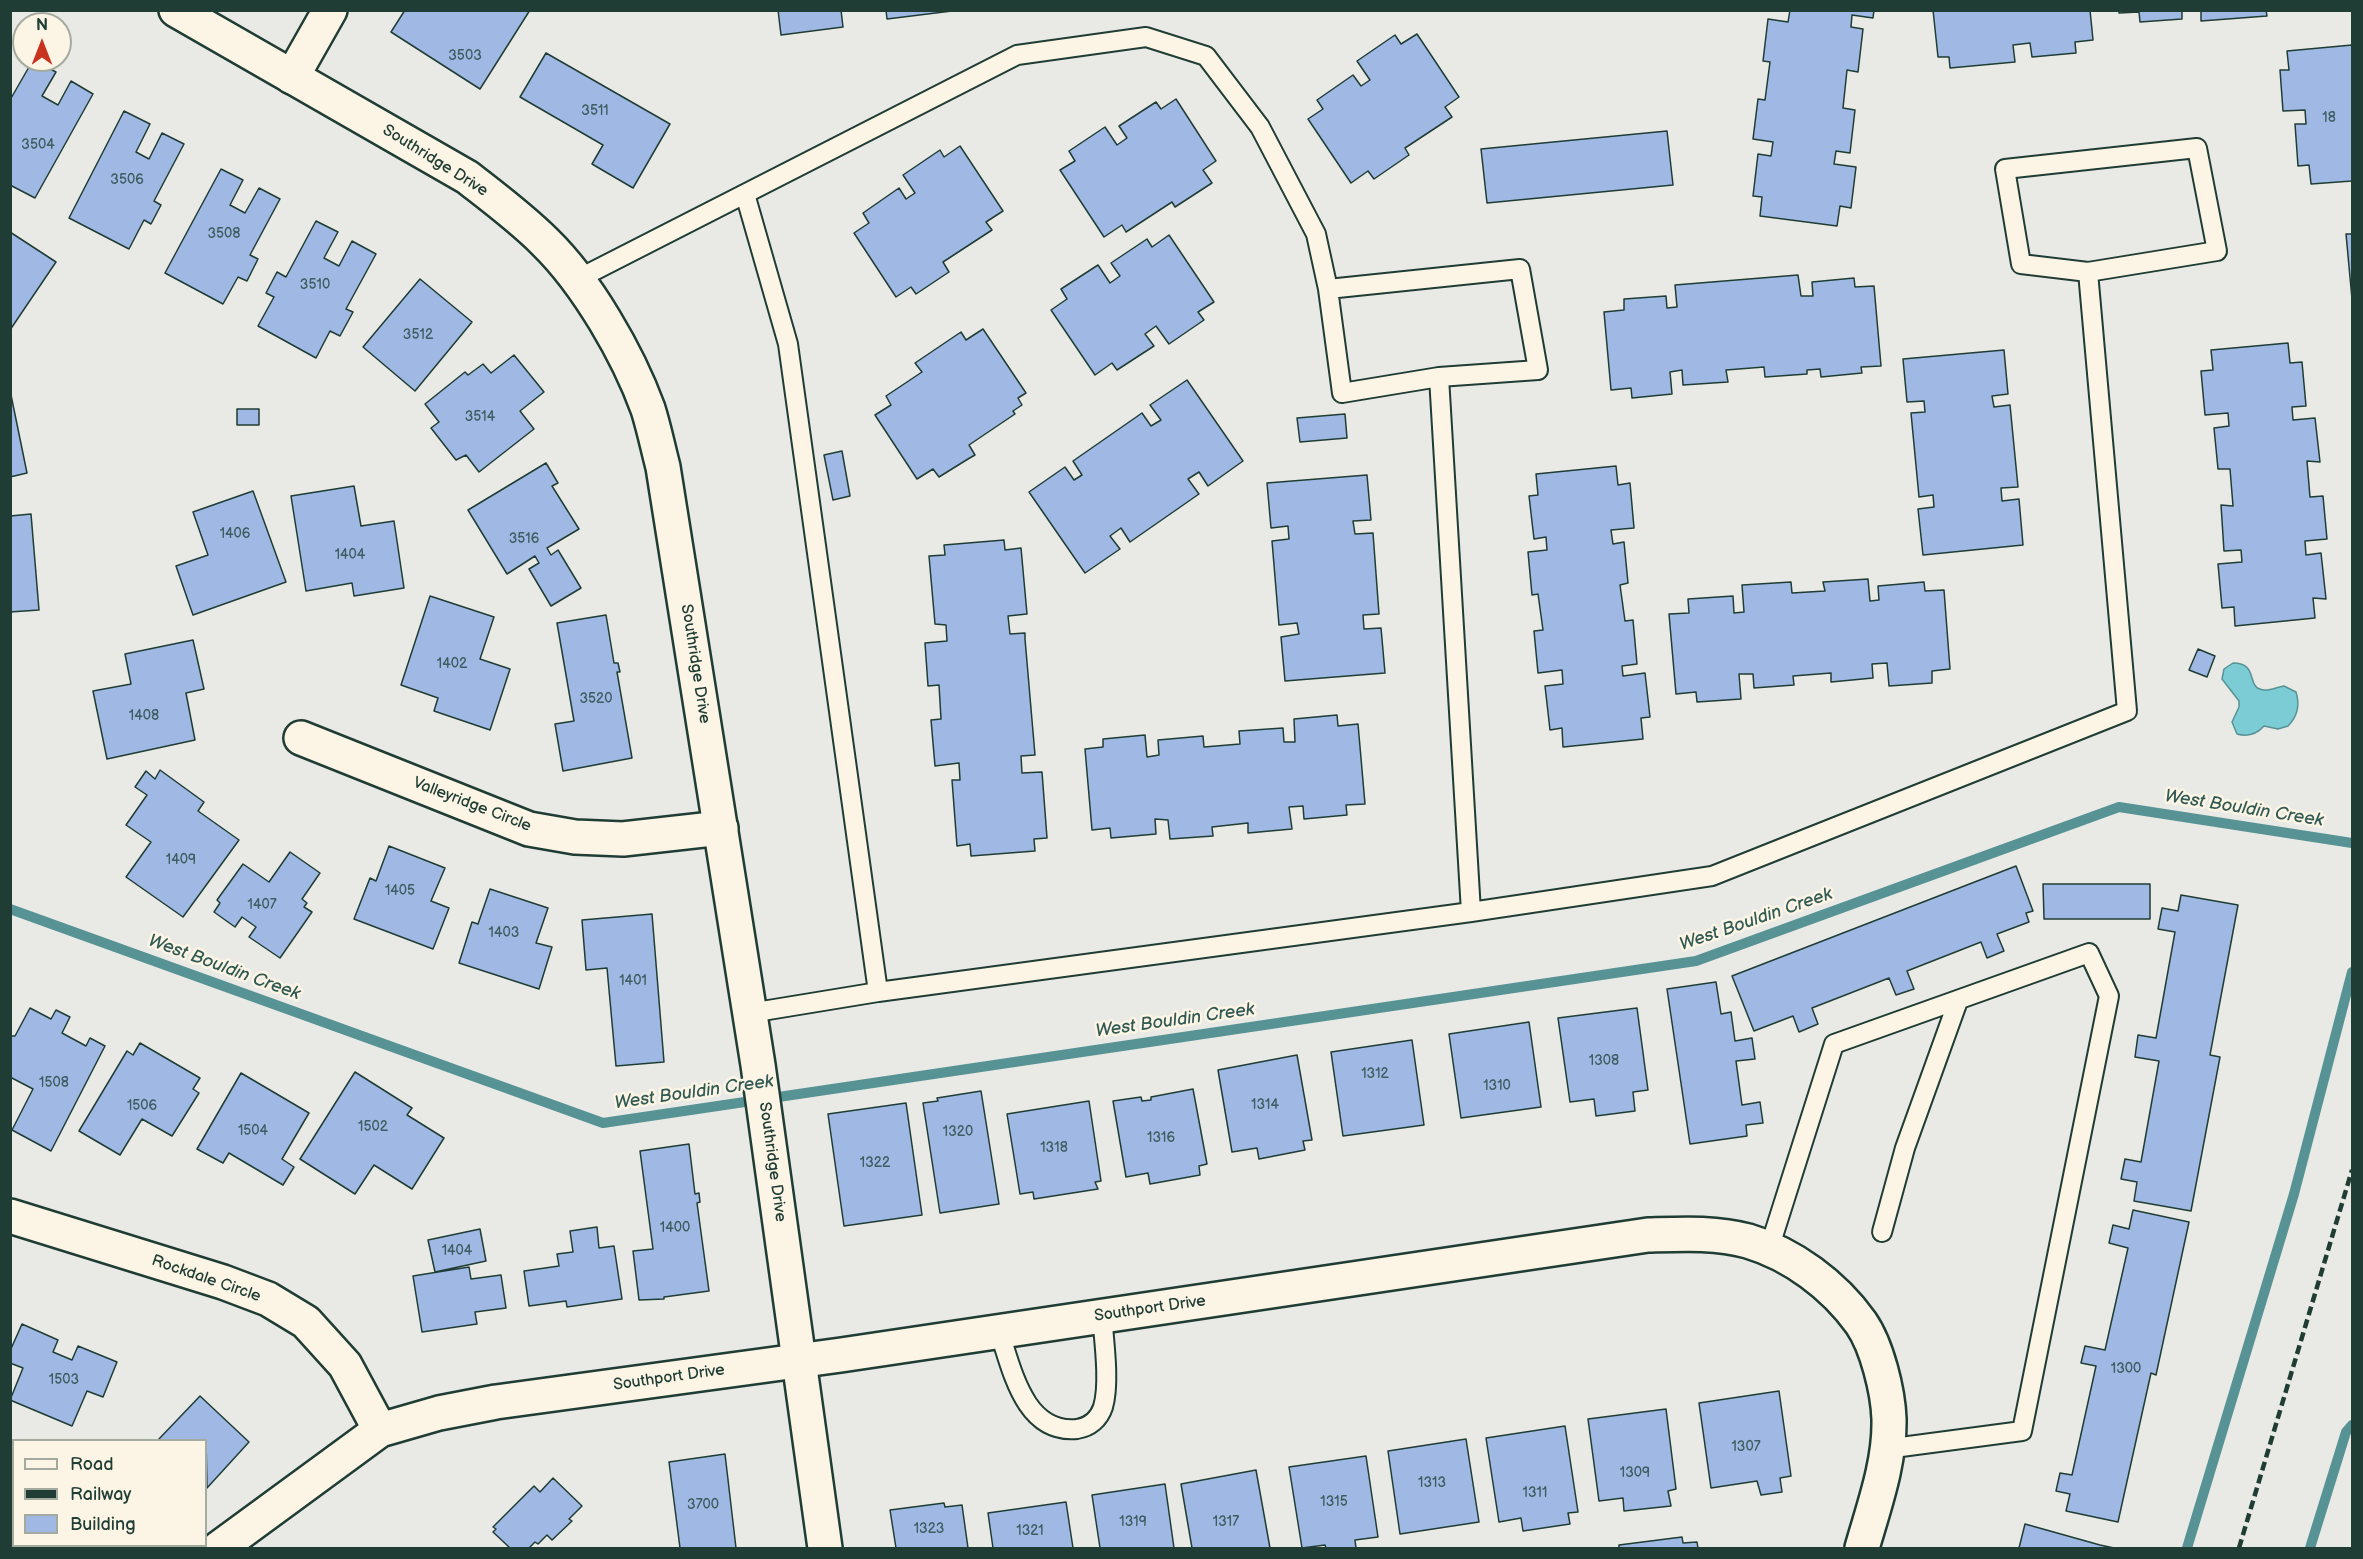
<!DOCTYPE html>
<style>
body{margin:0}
#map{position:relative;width:2363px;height:1559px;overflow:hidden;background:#e9e9e5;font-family:"Balsamiq Sans",sans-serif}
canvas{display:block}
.frame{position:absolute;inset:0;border:12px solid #1f3d34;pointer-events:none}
.legend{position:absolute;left:12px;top:1439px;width:195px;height:108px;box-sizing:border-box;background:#fcf5e5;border:2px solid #a4ab9e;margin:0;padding:8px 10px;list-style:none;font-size:18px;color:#1f3d34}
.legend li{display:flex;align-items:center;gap:12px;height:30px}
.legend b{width:30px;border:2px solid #a4ab9e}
.north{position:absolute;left:12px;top:12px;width:60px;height:60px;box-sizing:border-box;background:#fcf5e5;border:2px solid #a4ab9e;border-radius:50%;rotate:0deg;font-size:16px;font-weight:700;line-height:24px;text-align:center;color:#1f3d34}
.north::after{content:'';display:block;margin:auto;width:21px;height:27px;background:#c8321e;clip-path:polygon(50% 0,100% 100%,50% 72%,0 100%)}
</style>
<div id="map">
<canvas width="2363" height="1559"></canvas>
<div class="frame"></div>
<ul class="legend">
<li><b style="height:8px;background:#fcf5e5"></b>Road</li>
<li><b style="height:8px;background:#1f3d34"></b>Railway</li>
<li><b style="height:16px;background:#9fb8e4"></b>Building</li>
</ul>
<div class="north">N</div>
</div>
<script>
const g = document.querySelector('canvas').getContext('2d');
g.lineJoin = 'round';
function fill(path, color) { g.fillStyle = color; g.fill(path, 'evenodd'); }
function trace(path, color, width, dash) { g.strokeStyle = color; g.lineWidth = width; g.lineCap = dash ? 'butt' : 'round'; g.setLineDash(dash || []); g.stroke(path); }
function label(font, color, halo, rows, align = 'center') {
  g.font = font + ' "Balsamiq Sans",sans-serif'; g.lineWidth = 5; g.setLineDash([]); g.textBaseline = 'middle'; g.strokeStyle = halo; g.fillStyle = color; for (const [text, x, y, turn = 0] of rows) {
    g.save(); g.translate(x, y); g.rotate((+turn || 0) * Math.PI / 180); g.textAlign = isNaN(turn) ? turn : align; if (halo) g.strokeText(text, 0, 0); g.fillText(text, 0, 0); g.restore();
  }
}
const water = new Path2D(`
 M2233,663C2260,663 2245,689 2264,690C2270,691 2277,687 2284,686L2296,692C2300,705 2297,717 2288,726L2278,729L2264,726C2257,734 2248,737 2237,734L2232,722L2239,707V701L2222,679L2224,669Z`);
fill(water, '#7cccd5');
trace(water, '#579395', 1.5);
trace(new Path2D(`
 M10,909L603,1123L1696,961L2119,807L2352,843
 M2187,1548L2294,1194L2352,972
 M2310,1548L2346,1432L2352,1425`), '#579395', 10);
const building = new Path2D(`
 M405,10H530L480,89L391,32Z
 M778,10H841L843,27L781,35Z
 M886,10H952V11L887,19Z
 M1790,10H1874L1873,18L1852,15L1851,27L1863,29L1858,72L1847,70L1843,108L1855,110L1850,153L1836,151L1834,164L1856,167L1851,208L1840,206L1837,226L1760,216L1762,197L1753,196L1758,154L1771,156L1773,142L1753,139L1758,99L1765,100L1770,62L1763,61L1768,19L1788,22Z
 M1933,10H2090L2093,40L2075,42L2076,53L2032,57L2030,43L2013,45L2015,62L1950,68L1949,57H1938Z
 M2119,10H2182V19L2140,22L2139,12L2119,13Z
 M2201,10H2266L2267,16L2201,21Z
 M1417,34L1459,97L1445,107L1452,117L1405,148L1409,155L1374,179L1368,171L1351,183L1308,119L1323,109L1317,100L1353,75L1361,86L1370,80L1357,61L1395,35L1401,44Z
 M2352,45V181L2311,184L2309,165L2298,166L2295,124H2306L2305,110L2283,111L2280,70H2289L2287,51Z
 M546,53L670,124L633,188L592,164L603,145L520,97Z
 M33,60L56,72L42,96L58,105L71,81L93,94L35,198L10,185V100Z
 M1176,99L1216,161L1203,170L1212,183L1175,207L1172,202L1126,232L1122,225L1104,237L1060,170L1075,161L1069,151L1105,127L1117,145L1127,138L1119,126L1156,102L1161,109Z
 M124,111L150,124L136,152L149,159L162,133L184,144L154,201L161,205L151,224L144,220L129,249L69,218Z
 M1667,131L1673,185L1487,203L1481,149Z
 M960,146L1003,211L986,222L992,230L943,262L949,272L916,294L911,287L896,297L854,233L869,223L863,213L899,188L906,199L915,193L903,175L940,150L944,157Z
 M221,169L243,180L230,205L245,213L259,188L280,199L250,255L258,259L247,281L238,277L223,304L165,273Z
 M316,221L338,232L324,258L339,266L352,241L376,254L346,309L353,312L340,336L330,331L316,358L258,326L274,297L266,293L277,272L286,277Z
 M10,232L56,262L10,330Z
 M2346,234H2352V299Z
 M1169,235L1214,302L1198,312L1204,320L1169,344L1156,326L1145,334L1154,346L1117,370L1112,363L1095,375L1051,310L1067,299L1061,289L1098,265L1110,283L1120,276L1111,263L1147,239L1152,247Z
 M1798,275L1801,296H1813L1812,282L1854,278L1855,287L1874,286L1881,366L1861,367L1862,373L1821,377L1820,369L1807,370V374L1765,377L1764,367L1726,370L1728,382L1683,385L1682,370L1670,372L1672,394L1632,398L1631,388L1611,390L1604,312L1624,310V299L1666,296L1667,308L1677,307L1675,285Z
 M420,279L472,322L415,391L363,347Z
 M983,329L1026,393L1018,398L1022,405L1013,411L1015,414L969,445L975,455L968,459L939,477L933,469L917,479L875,415L891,405L886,396L922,372L915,363L961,332L966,340Z
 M2288,343L2290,363L2302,362L2306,406L2292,407L2293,420L2315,418L2320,462L2307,461L2310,497L2323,496L2327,539L2305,541L2306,555L2321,553L2326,599L2313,598L2315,618L2235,626L2234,607L2222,608L2218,564L2242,562L2241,550L2224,551L2221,505L2233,506L2230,469H2218L2214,428L2229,426L2228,413L2205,415L2201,371L2213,370L2211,350Z
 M2004,350L2008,394L1992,396L1994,407L2010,405L2018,487L2001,488L2002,501L2019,499L2023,545L1923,555L1918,509L1934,507L1933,495L1919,497L1911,413L1925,412L1924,401L1907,402L1903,359Z
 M514,355L544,392L520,411L534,429L479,472L466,455L456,460L431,428L439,422L425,404L465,372L468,375L483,364L491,373Z
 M1187,380L1243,461L1208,486L1199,472L1188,479L1199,494L1130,542L1121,528L1110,536L1120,549L1085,573L1029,492L1065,467L1074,480L1082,475L1073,461L1142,413L1151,426L1161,420L1150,405Z
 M10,390L27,473L10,477Z
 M237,409H259V425H237Z
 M1345,414L1347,438L1300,442L1297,418Z
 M842,451L850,496L833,500L824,455Z
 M546,463L558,483L552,486L579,529L547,548L551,555L558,550L581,588L551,606L529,569L539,563L535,556L507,574L468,510Z
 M1616,466L1618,485L1630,483L1634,528L1611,530L1613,544L1624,542L1628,583L1620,585L1625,621L1633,620L1637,664L1622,666L1623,676L1645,673L1650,717L1641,718L1643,739L1563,747L1562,728L1550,730L1545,686L1563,684L1562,670L1538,673L1534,631L1543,630L1538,594L1532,595L1528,552L1547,550L1546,537L1534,539L1529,496L1538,495L1536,474Z
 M1367,475L1371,520L1353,521L1355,534L1373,533L1379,614L1363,615L1364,629L1381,628L1385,673L1285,681L1281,637L1299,634L1297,623L1279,625L1272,541L1289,539L1288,526L1271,528L1267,483Z
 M354,486L361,526L394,521L404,588L354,596L352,583L306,591L291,496Z
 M253,491L286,582L193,615L176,566L208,555L193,512Z
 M31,514L39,610L10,612V516Z
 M1004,540L1005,550L1021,548L1027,614L1008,616L1010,634L1025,633V639L1035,755L1021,756L1022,773L1042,772L1047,838L1034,839L1035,851L971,856L970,844L957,846L952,780H960L959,763L935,766L931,720L941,719L939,685L928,686L925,643L947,641L946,625L935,624L929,556L945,555L944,545Z
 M1868,579L1870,601L1879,600L1878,586L1924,582L1925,591L1944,590L1950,669L1932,671V683L1889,686L1887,663L1872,664L1873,678L1831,682V673L1793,676L1794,685L1754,688L1753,674H1739L1741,699L1697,702L1696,692L1676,694L1669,614L1689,613L1688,599L1733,596L1734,613L1744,612L1742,585L1791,582L1792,593L1825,591L1823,582Z
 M430,596L494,617L480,659L510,669L490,730L434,711L438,698L401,685Z
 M606,615L614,663H618L620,672H617L632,758L563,771L555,724L574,721L557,623Z
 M193,640L204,689L186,693L195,740L107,759L93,691L131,684L125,654Z
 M2198,649L2215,656L2207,677L2189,670Z
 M1337,715L1338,726L1358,724L1365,804L1346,805L1347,815L1304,819L1303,806L1289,807L1292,829L1248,833V823L1212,827L1213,836L1170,839L1168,820L1155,819L1156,834L1111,838L1110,828L1092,830L1085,749L1103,747V739L1145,735L1147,757L1159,755L1158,740L1203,736L1204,747L1240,744L1239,731L1283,728L1284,742H1295L1294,719Z
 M160,770L204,802L198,811L239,840L183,917L126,877L151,842L126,825L147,795L135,787L146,771L155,779Z
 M389,846L445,868L431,901L449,908L433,949L354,919L370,878L376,881Z
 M290,852L320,873L302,899L307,903L304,907L312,912L280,958L249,937L256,927L242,917L235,927L214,912L220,903L217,900L243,864L269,882Z
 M2016,866L2033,911L2026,913L2029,922L1997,934L2004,951L1987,958L1981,942L1907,971L1914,989L1896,995L1889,978L1812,1008L1818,1024L1799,1032L1793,1016L1754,1031L1732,976Z
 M2043,884H2150V919H2044Z
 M490,889L548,908L536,943L552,947L539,989L459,963L472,922L478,924Z
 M2181,895L2238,905L2210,1055L2220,1057L2191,1211L2134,1201L2137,1182L2121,1179L2125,1159L2141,1162L2159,1061L2135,1057L2138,1035L2156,1038L2175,932L2158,929L2162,908L2178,911Z
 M652,914L664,1062L616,1066L607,968L586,970L582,920Z
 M1716,982L1721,1014L1731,1012L1735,1041L1752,1038L1755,1059L1736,1061L1742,1105L1760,1102L1763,1123L1746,1125L1747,1136L1690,1144L1667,989Z
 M30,1008L51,1019L56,1010L70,1017L62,1033L86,1046L90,1038L105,1046L51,1151L12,1130L33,1089L10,1077V1036H15Z
 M1637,1008L1648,1090L1633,1092L1635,1111L1596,1116L1594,1099L1570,1102L1558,1018Z
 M1529,1022L1541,1107L1461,1118L1449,1034Z
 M1412,1040L1424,1125L1343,1136L1331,1052Z
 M140,1043L200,1078L193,1089L199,1093L172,1136L142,1119L120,1155L79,1131L127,1051L133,1055Z
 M1297,1055L1312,1140L1303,1141L1305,1150L1259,1159L1257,1148L1232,1152L1218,1070Z
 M355,1072L412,1108L407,1115L444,1138L412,1189L374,1165L355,1194L300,1159Z
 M241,1073L309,1113L282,1159L294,1167L283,1185L229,1153L223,1163L197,1149Z
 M1193,1089L1207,1164L1199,1166L1200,1175L1150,1184L1148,1173L1126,1177L1113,1101L1141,1097L1142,1101L1151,1100V1097Z
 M981,1091L999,1204L940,1213L923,1103L938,1101L937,1098Z
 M1089,1101L1101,1181L1095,1182L1098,1189L1034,1199L1033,1192L1020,1194L1007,1114Z
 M906,1103L922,1215L844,1226L828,1114Z
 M689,1144L695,1194L699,1193L700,1202L697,1203L709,1291L664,1297V1299L639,1300L633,1251L653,1249L640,1151Z
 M2133,1210L2189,1222L2156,1375L2151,1373L2118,1522L2066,1511L2070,1494L2056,1491L2060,1473L2072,1475L2096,1366L2081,1363L2085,1346L2105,1350L2128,1248L2109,1243L2113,1225L2129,1229Z
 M597,1227L599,1248L614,1246L622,1299L567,1307L566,1301L529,1306L524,1271L559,1266L557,1254L573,1252L570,1231Z
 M480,1229L486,1261L435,1272L428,1240Z
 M469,1267L471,1279L501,1275L506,1308L475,1312L477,1324L422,1332L413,1276Z
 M22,1324L58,1340L53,1352L72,1360L78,1346L117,1362L103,1397L87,1391L72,1426L10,1400L23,1368L10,1363V1351Z
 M1779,1391L1791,1476L1780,1478L1782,1492L1761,1495L1757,1481L1711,1488L1699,1403Z
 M200,1396L249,1442L207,1488L206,1440H158Z
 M1666,1409L1676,1489L1668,1491L1671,1506L1624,1511L1623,1498L1599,1501L1588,1419Z
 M1565,1426L1578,1512L1568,1513L1570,1524L1523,1531L1521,1518L1499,1522L1486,1438Z
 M1466,1439L1479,1522L1400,1534L1388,1451Z
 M725,1454L736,1548H680L669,1462Z
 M1366,1456L1378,1537L1355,1540L1356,1548H1326L1325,1545L1302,1548L1289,1467Z
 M1256,1470L1270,1548H1192L1181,1484Z
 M553,1478L582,1506L569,1519L572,1521L552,1540L547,1535L538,1544L535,1542L529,1548H510L493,1532L496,1529L493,1527L534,1486L540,1492Z
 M1165,1484L1174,1548H1100L1092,1495Z
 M1066,1502L1073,1548H993L988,1513Z
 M944,1503L945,1507L962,1505L968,1548H896L890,1510Z
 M2025,1524L2100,1545L2114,1548H2019Z
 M1682,1537L1683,1543L1697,1542L1698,1548H1619V1545Z`);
fill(building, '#9fb8e4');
trace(building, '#1f3d34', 1.5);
const lane = new Path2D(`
 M745,194L788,344L878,992L1471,912L1712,876L2127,711L2088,272L2217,251L2197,148L2005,169L2021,264L2088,272
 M576,280L1017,55L1146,37L1206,56L1260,127L1316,234L1328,289L1342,393L1439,377L1538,370L1520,269L1328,289
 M1439,377L1471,912
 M750,1013L878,992
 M1882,1232L1905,1148L1958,1001
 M1769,1249L1834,1044L2089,953L2109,996L2022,1431L1886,1449
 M999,1331C1012,1369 1024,1434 1077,1429C1090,1427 1099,1419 1103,1407C1110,1384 1104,1340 1102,1316`);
const street = new Path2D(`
 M292,77L330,10
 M301,738L529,829L575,837L623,839L721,828
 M10,1216L223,1282L268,1299L306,1322L345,1365L380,1430
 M219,1548L380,1430L439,1413L496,1402L841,1355L1648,1235C1681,1234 1716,1232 1748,1241C1792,1254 1834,1285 1861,1323C1877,1346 1888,1391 1889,1419C1890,1463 1874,1506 1862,1548`);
const secondary = new Path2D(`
 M176,10L467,177C494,198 521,218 545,242C587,283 628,354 648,409C654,428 658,448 663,467L758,1065L825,1548`);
trace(lane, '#1f3d34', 22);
trace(street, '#1f3d34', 38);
trace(secondary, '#1f3d34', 38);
trace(lane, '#fcf5e5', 18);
trace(street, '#fcf5e5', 33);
trace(secondary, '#fcf5e5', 33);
trace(new Path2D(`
 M2239,1548L2352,1170`), '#1f3d34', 4.5, [9, 4.5]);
label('14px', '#3f5c60', null, [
 ["3503",465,56],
 ["3511",595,111],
 ["18",2329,118],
 ["3504",38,145],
 ["3506",127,180],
 ["3508",224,234],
 ["3510",315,285],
 ["3512",418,335],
 ["3514",480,417],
 ["1406",235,534],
 ["3516",524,539],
 ["1404",350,555],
 ["1402",452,664],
 ["3520",596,699],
 ["1408",144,716],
 ["1409",181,860],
 ["1405",400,891],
 ["1407",262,905],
 ["1403",504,933],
 ["1401",633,981],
 ["1308",1604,1061],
 ["1312",1375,1074],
 ["1508",54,1083],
 ["1310",1497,1086],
 ["1314",1265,1105],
 ["1506",142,1106],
 ["1502",373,1127],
 ["1504",253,1131],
 ["1320",958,1132],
 ["1316",1161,1138],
 ["1318",1054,1148],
 ["1322",875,1163],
 ["1400",675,1228],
 ["1404",457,1251],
 ["1300",2126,1369],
 ["1503",64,1380],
 ["1307",1746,1447],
 ["1309",1635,1473],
 ["1313",1432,1483],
 ["1311",1535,1493],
 ["1315",1334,1502],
 ["3700",703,1505],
 ["1319",1133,1522],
 ["1317",1226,1522],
 ["1323",929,1529],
 ["1321",1030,1531]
]);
label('16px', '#1f3d34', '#fcf5e5', [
 ["Southridge Drive",435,161,32],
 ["Southridge Drive",695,664,81],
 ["Valleyridge Circle",472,805,21],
 ["Southridge Drive",772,1162,82],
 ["Rockdale Circle",206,1279,19],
 ["Southport Drive",1150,1309,-8],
 ["Southport Drive",669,1378,-8]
]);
label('italic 18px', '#325a54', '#fcf5e5', [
 ["West Bouldin Creek",2244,809,9],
 ["West Bouldin Creek",1756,920,-19],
 ["West Bouldin Creek",224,968,20],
 ["West Bouldin Creek",1175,1021,-8],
 ["West Bouldin Creek",694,1093,-8]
]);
</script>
